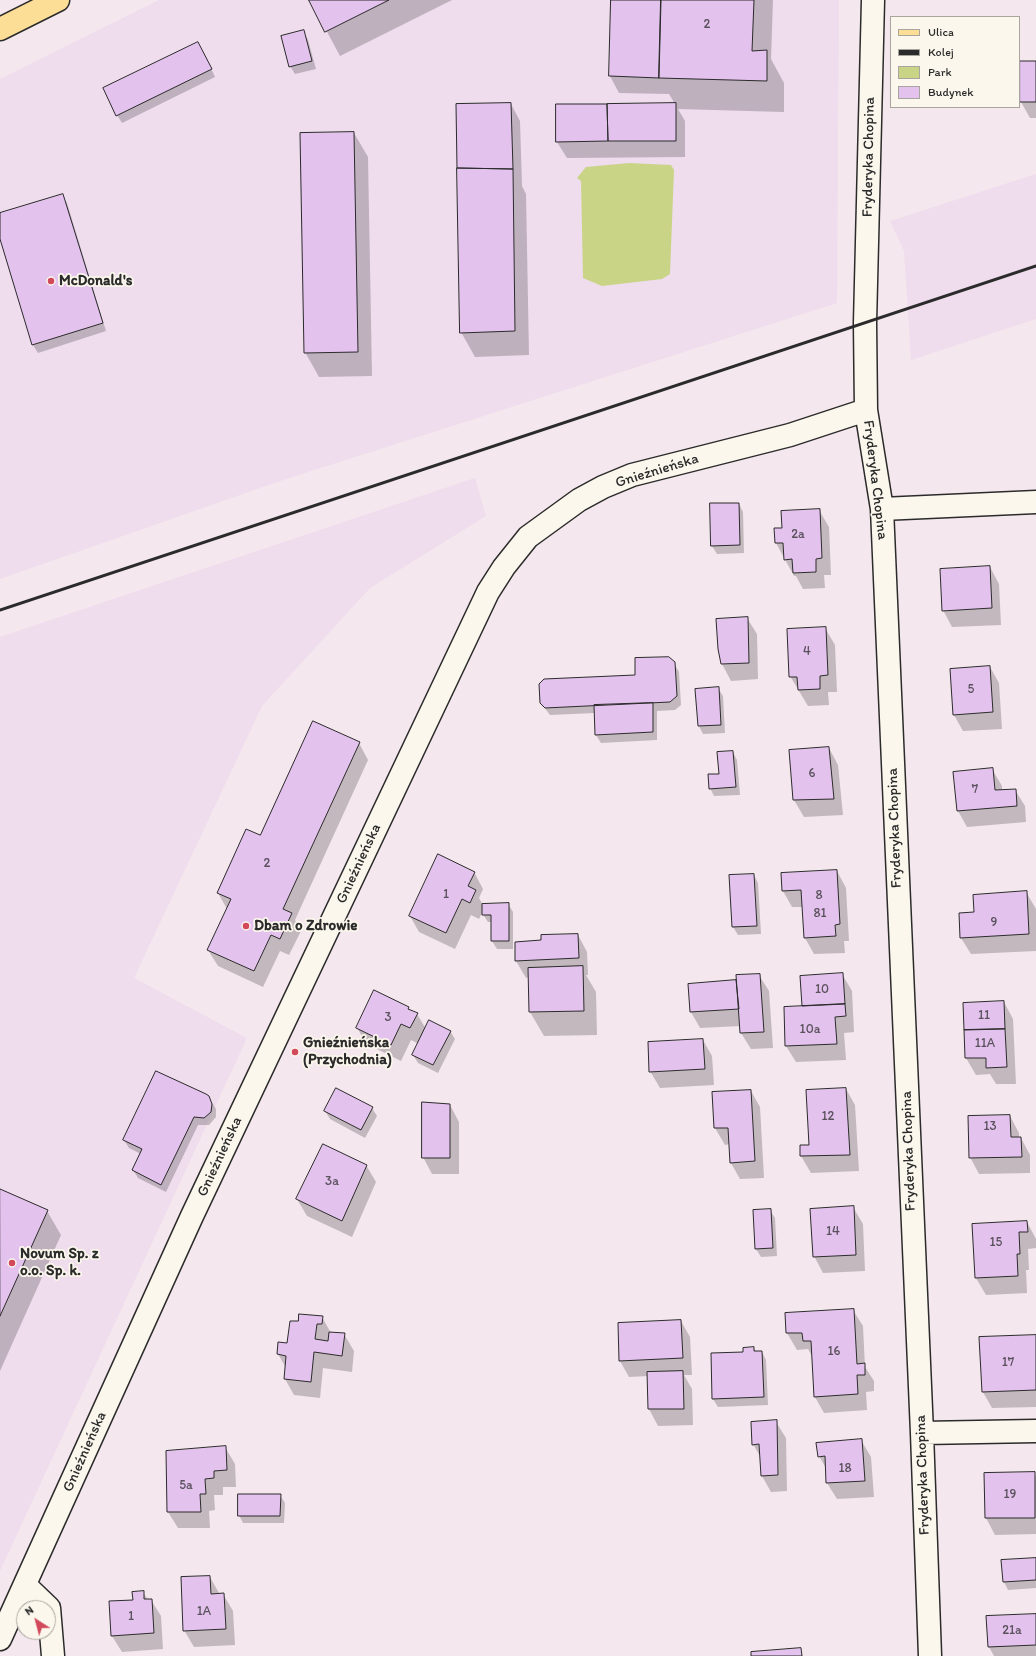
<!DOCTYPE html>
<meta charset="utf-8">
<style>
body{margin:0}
#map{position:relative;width:1036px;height:1656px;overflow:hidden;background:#f4e7ed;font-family:Itim,sans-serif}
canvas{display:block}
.legend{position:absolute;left:890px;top:16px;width:130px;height:92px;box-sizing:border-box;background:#fbf7ec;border:1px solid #a8a59f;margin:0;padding:5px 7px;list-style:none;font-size:12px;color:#2b2b2b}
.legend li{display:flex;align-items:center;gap:8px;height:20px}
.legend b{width:20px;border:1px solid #a8a59f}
.north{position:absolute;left:16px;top:1600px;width:40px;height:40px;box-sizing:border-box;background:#fbf7ec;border:1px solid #a8a59f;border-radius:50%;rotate:324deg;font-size:11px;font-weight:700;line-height:16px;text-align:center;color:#2b2b2b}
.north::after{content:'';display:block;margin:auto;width:14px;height:18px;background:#d1495b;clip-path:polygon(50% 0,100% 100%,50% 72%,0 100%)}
</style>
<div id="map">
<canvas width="1036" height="1656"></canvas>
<ul class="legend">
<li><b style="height:5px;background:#fdde96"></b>Ulica</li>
<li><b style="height:5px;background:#2b2b2b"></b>Kolej</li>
<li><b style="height:11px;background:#c9d487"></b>Park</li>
<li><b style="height:11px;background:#e4c2ee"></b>Budynek</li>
</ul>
<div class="north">N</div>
</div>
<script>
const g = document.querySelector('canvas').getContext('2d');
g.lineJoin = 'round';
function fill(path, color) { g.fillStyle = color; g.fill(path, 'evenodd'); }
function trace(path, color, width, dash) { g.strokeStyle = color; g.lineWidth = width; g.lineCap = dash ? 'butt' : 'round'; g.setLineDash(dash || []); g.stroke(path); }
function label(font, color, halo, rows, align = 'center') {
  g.font = font + ' Itim,sans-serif'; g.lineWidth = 3.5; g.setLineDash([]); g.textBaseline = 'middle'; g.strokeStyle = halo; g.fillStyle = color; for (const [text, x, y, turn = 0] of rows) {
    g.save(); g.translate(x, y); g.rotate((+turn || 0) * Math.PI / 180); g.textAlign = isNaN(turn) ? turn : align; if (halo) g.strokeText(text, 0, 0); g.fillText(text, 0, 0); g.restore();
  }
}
fill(new Path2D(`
 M159,0H839L837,303L277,482L0,579V79Z
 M1036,174V319L911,360L904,251L890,221Z
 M475,478L486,516L370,588L262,706L134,978L247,1038L0,1571V637Z`), '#efdced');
fill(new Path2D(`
 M629,163L671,165L674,170L670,274L662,279L602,286L583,278L581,181L577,178L586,167Z`), '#c9d487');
fill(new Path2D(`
 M310,0H452L340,56Z
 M612,0H773L771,59L784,83V112L678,109L685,121V157L567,158L557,142L675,104L669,94L619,93L610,76Z
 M304,32L308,40L316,69L295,74L290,66Z
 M203,51L215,77L122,123L117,115Z
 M1036,62V118H1030L1021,102Z
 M511,104L520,121L522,186L526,194L529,355L475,357L461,332Z
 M354,133L368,157L372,376L319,377L305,352Z
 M62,195L67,203L106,331L38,353L33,345L0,236V214Z
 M739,504L743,512L744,553L717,554L712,546Z
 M819,510L829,527L831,575H824L825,588L803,589L796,576H794L776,543L783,529Z
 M990,567L999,584L1001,625L952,627L943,610Z
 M747,618L757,634L758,679L731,681L722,664Z
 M825,628L835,645L837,692H828L829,705L808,706L790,676Z
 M674,663L679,672L681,705L675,710L657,711V740L601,743L596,735L595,713L550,715L541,703L636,676Z
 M990,667L999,683L1002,729L963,731L954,715Z
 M718,688L723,696L725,733L703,734L699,726L696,690Z
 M359,743L368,760L295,920L301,931L289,955L280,951L263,987L218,966L208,950L227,909L218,893L261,836Z
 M829,748L838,765L843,815L804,817L794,800Z
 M733,752L737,760L740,795L714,796L710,788L720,775Z
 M992,769L1002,786V791L1015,790L1025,806L1026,822L967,827L958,811Z
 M837,871L846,888L849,941H844L845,953L814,954L805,938L803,907H792L783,891Z
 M474,872L483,889L479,898L483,905L508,904L513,912V949H497L492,941V922H488L482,913L479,919L471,915L455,949L419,932L410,916Z
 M754,875L758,883L761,934L738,935L733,927Z
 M1026,892L1036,909V951L971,954L961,938Z
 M578,935L587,952L588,975H586L596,992L597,1035L544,1036L530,1012L529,977L526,978L516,961V943L542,941Z
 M842,974L852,991L854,1032L844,1033L846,1060L796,1062L786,1046L803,1007L801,977Z
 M759,975L769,991L773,1048L751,1049L741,1033V1026L700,1028L691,1012L689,985L738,981Z
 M1004,1002L1013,1019L1016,1084H996L990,1074L976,1075L966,1058L964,1004Z
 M408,1008L410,1010L417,1014L426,1029L450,1031L455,1039L438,1073L418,1063L413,1055L419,1044L411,1040L401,1061L367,1044L357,1028Z
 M703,1040L712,1056L714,1085L660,1088L650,1071Z
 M846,1089L855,1105L859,1171L811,1173L801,1156V1146H810Z
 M751,1091L760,1107L764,1178L740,1179L731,1163L730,1144L725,1145L715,1128L713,1093Z
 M211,1101L216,1109V1117L209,1125H198L166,1192L138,1178L133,1170L141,1154L129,1148L124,1140Z
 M450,1105L459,1122V1174H432L423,1157Z
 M372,1108L377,1116L365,1138L330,1119L325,1111Z
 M1010,1116L1019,1133V1138H1021L1030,1155V1173L979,1174L970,1157Z
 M366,1165L376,1182L352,1237L307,1216L297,1199Z
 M0,1190L47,1211L61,1235L0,1371Z
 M853,1207L863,1224L865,1271L823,1273L814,1256Z
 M770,1210L775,1218L777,1256L761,1257L756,1249Z
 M1027,1222L1036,1239V1248L1028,1249L1029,1270H1026L1027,1293L986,1295L976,1278L973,1225Z
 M853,1310L863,1326L865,1367L874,1381V1391L866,1392L867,1410L824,1413L815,1397L812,1356L808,1349L797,1350L787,1333L786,1314Z
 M322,1317L331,1333L344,1334L354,1351L352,1372L323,1368L320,1398L294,1395L285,1379L286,1368L278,1354L279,1343L288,1344L299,1322Z
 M681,1321L690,1337L692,1375H684L692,1389L693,1425L658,1426L649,1409L648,1376L629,1377L620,1361Z
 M1036,1336V1407L992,1408L983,1392Z
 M754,1348L756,1352H762L766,1360L768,1405L718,1407L713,1399L744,1353Z
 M776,1422L786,1438L787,1491L771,1492L762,1476L761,1458L753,1444Z
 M861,1440L871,1457L874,1497L837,1499L827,1483V1470L819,1456Z
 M225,1447L235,1464L236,1487H223V1495H214L215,1510L209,1511L210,1528H178L168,1512Z
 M1034,1473L1036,1477V1534L995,1535L986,1518L985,1474Z
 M280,1495L285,1503L284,1523H243L239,1515Z
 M1036,1559V1588L1008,1590L1004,1582L1002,1561Z
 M210,1577L219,1593L223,1594L233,1611L235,1645L194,1647L184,1630Z
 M143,1592L148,1600H151L161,1616L163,1649L122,1652L112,1636L134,1600Z
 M1036,1615V1656H994L989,1647Z`), '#0003');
const building = new Path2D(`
 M309,0H389L325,32Z
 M611,0H661L659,78L609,76Z
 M661,0H754L752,51L767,50V81L659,78Z
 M304,30L312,61L289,67L281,36Z
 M198,42L212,69L116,116L103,88Z
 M1020,61H1036V102H1020Z
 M511,103L513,169L457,168L456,104Z
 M676,103V141H608L607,104Z
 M556,104H607L608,141L556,142Z
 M354,132L358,352L304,353L300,133Z
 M457,168L513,169L515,331L460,333Z
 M63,194L103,323L32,345L0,239V213Z
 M710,503H739L740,545L711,546Z
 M820,509L822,558L816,559V572L793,573L792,559L784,560L783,543H775L774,528H782L781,511Z
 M990,566L992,608L942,611L940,569Z
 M748,617L749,663L721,664L718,649L716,619Z
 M826,627L828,675L820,676V689L798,690L797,677H789L787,629Z
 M669,657L675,662L677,696L670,702L545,708L540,703L539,684L544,679L635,675V658Z
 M990,666L993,712L953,715L950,669Z
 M719,687L721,725L698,726L695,689Z
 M653,703V732L595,735L594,705Z
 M313,721L360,742L283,909L292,913L280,939L271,935L254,971L207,950L231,899L217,893L246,829L260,835Z
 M829,747L834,799L793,800L789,750Z
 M733,751L736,787L709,789L708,774H719L717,752Z
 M993,768L995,790L1016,789L1017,806L957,811L953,772Z
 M438,854L475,872L468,886L476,890L470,903L462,899L446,933L409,916Z
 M837,870L840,924L835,925L836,936L804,938L801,890L782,891L781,873Z
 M754,874L757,926L732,927L729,875Z
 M1027,891L1029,934L960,938L959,913L974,912L973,895Z
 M509,903V941H491V915H482V904Z
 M578,934L579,958L515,961V942L541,940V935Z
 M583,966L584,1011L529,1012L528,968Z
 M843,973L845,1004L802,1006L800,976Z
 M760,974L764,1032L740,1033L736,975Z
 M736,980L739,1009L690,1012L688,984Z
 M374,990L409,1007L408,1009L418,1013L410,1028L401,1024L391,1045L356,1028Z
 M1004,1001L1005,1029L964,1030L963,1003Z
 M845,1004L846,1016L835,1017L837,1044L785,1046L784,1007Z
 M429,1020L451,1031L433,1065L412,1055Z
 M1005,1029L1007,1067L986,1068V1058H965L964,1030Z
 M703,1039L705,1069L649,1072L648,1042Z
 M156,1071L206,1094L209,1096L212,1104L211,1112L204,1118L194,1117L161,1185L132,1170L142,1149L123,1140Z
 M336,1088L373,1107L361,1130L324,1111Z
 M846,1088L850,1155L800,1156V1145H809L806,1090Z
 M751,1090L755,1161L730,1163L728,1128H714L712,1092Z
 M422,1102L450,1104V1158H422Z
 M1010,1115L1011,1137H1021L1022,1157L969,1158L968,1116Z
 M323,1144L367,1165L342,1221L296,1199Z
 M0,1189L48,1210L0,1316Z
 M854,1206L856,1255L813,1257L810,1209Z
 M771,1209L773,1248L755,1249L753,1210Z
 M1027,1221L1028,1232H1019L1020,1254H1017L1018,1276L975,1278L972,1224Z
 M854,1309L857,1364L865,1363V1375H857L858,1394L814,1397L811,1341H803L802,1333H786L785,1313Z
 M299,1314L323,1316L322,1324H317L315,1339L328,1341L329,1332L345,1333L342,1356L314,1352L311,1382L284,1379L286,1356L277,1354L278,1342L287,1343L290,1321H298Z
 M681,1320L683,1358L619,1361L618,1323Z
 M1036,1335V1390L982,1392L979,1337Z
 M754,1347V1351H762L764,1397L712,1399L711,1353L743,1352V1348Z
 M683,1371L684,1409H648L647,1372Z
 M777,1420L778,1475L761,1476L759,1444L752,1445L751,1422Z
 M862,1439L865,1481L826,1483L825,1456L818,1457L816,1443Z
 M226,1446L227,1470L214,1471V1478L205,1479L206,1494H200L201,1512H167L166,1451Z
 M1035,1472V1518H985L984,1473Z
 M238,1494H281L280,1516H238Z
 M1036,1558V1580L1003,1582L1001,1560Z
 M210,1576L211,1594L224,1593L226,1629L183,1631L181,1577Z
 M144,1591V1599H152L154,1633L111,1636L109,1601L133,1600L132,1592Z
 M1036,1614V1645L988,1647L986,1616Z
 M801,1648L802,1656H751V1652Z`);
fill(building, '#e4c2ee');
trace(building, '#2b2b2b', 1);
const minor = new Path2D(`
 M873,0L865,323L866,410L882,509L922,1433L930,1656
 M882,509L1036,502
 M922,1433L1036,1431
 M25,1585L49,1608L53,1656
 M0,1639L192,1216L488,592L504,567L528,537L579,500L603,487L632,475L790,435L866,410`);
const major = new Path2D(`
 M0,29L58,0`);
trace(minor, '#2b2b2b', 25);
trace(major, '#2b2b2b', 25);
trace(minor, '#fbf7ec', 22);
trace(major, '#fdde96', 22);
trace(new Path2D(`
 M0,610L1036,266`), '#2b2b2b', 3);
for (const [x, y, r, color] of [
 [51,281,4,"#d1495b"],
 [246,926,4,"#d1495b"],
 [295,1052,4,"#d1495b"],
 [12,1263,4,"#d1495b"]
]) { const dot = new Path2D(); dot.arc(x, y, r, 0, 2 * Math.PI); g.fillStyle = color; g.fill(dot); trace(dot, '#fbf7ec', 1.5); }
label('13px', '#59515c', null, [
 ["2",707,25],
 ["2a",798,535],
 ["4",807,652],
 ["5",971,690],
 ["6",812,774],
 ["7",975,790],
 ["2",267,864],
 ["1",446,895],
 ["8",819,896],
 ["81",820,914],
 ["9",994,923],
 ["10",822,990],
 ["11",984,1016],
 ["3",388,1018],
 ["10a",810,1030],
 ["11A",985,1044],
 ["12",828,1117],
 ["13",990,1127],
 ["3a",332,1182],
 ["14",833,1232],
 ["15",996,1243],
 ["16",834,1352],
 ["17",1008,1363],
 ["18",845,1469],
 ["5a",186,1486],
 ["19",1010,1495],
 ["1A",204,1612],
 ["1",131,1617],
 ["21a",1012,1631]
]);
label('15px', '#2b2b2b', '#fbf7ec', [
 ["Fryderyka Chopina",869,157,-89],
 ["Gnieźnieńska",657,471,-17],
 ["Fryderyka Chopina",875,480,83],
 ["Fryderyka Chopina",895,828,-92],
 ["Gnieźnieńska",359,864,-65],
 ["Fryderyka Chopina",909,1151,-92],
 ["Gnieźnieńska",220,1157,-65],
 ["Gnieźnieńska",85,1452,-66],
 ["Fryderyka Chopina",923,1475,-92]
]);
label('bold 15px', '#2b2b2b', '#fbf7ec', [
 ["McDonald's",59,281],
 ["Dbam o Zdrowie",254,926],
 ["Gnieźnieńska",303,1043],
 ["(Przychodnia)",303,1060],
 ["Novum Sp. z",20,1254],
 ["o.o. Sp. k.",20,1271]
], 'left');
</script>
